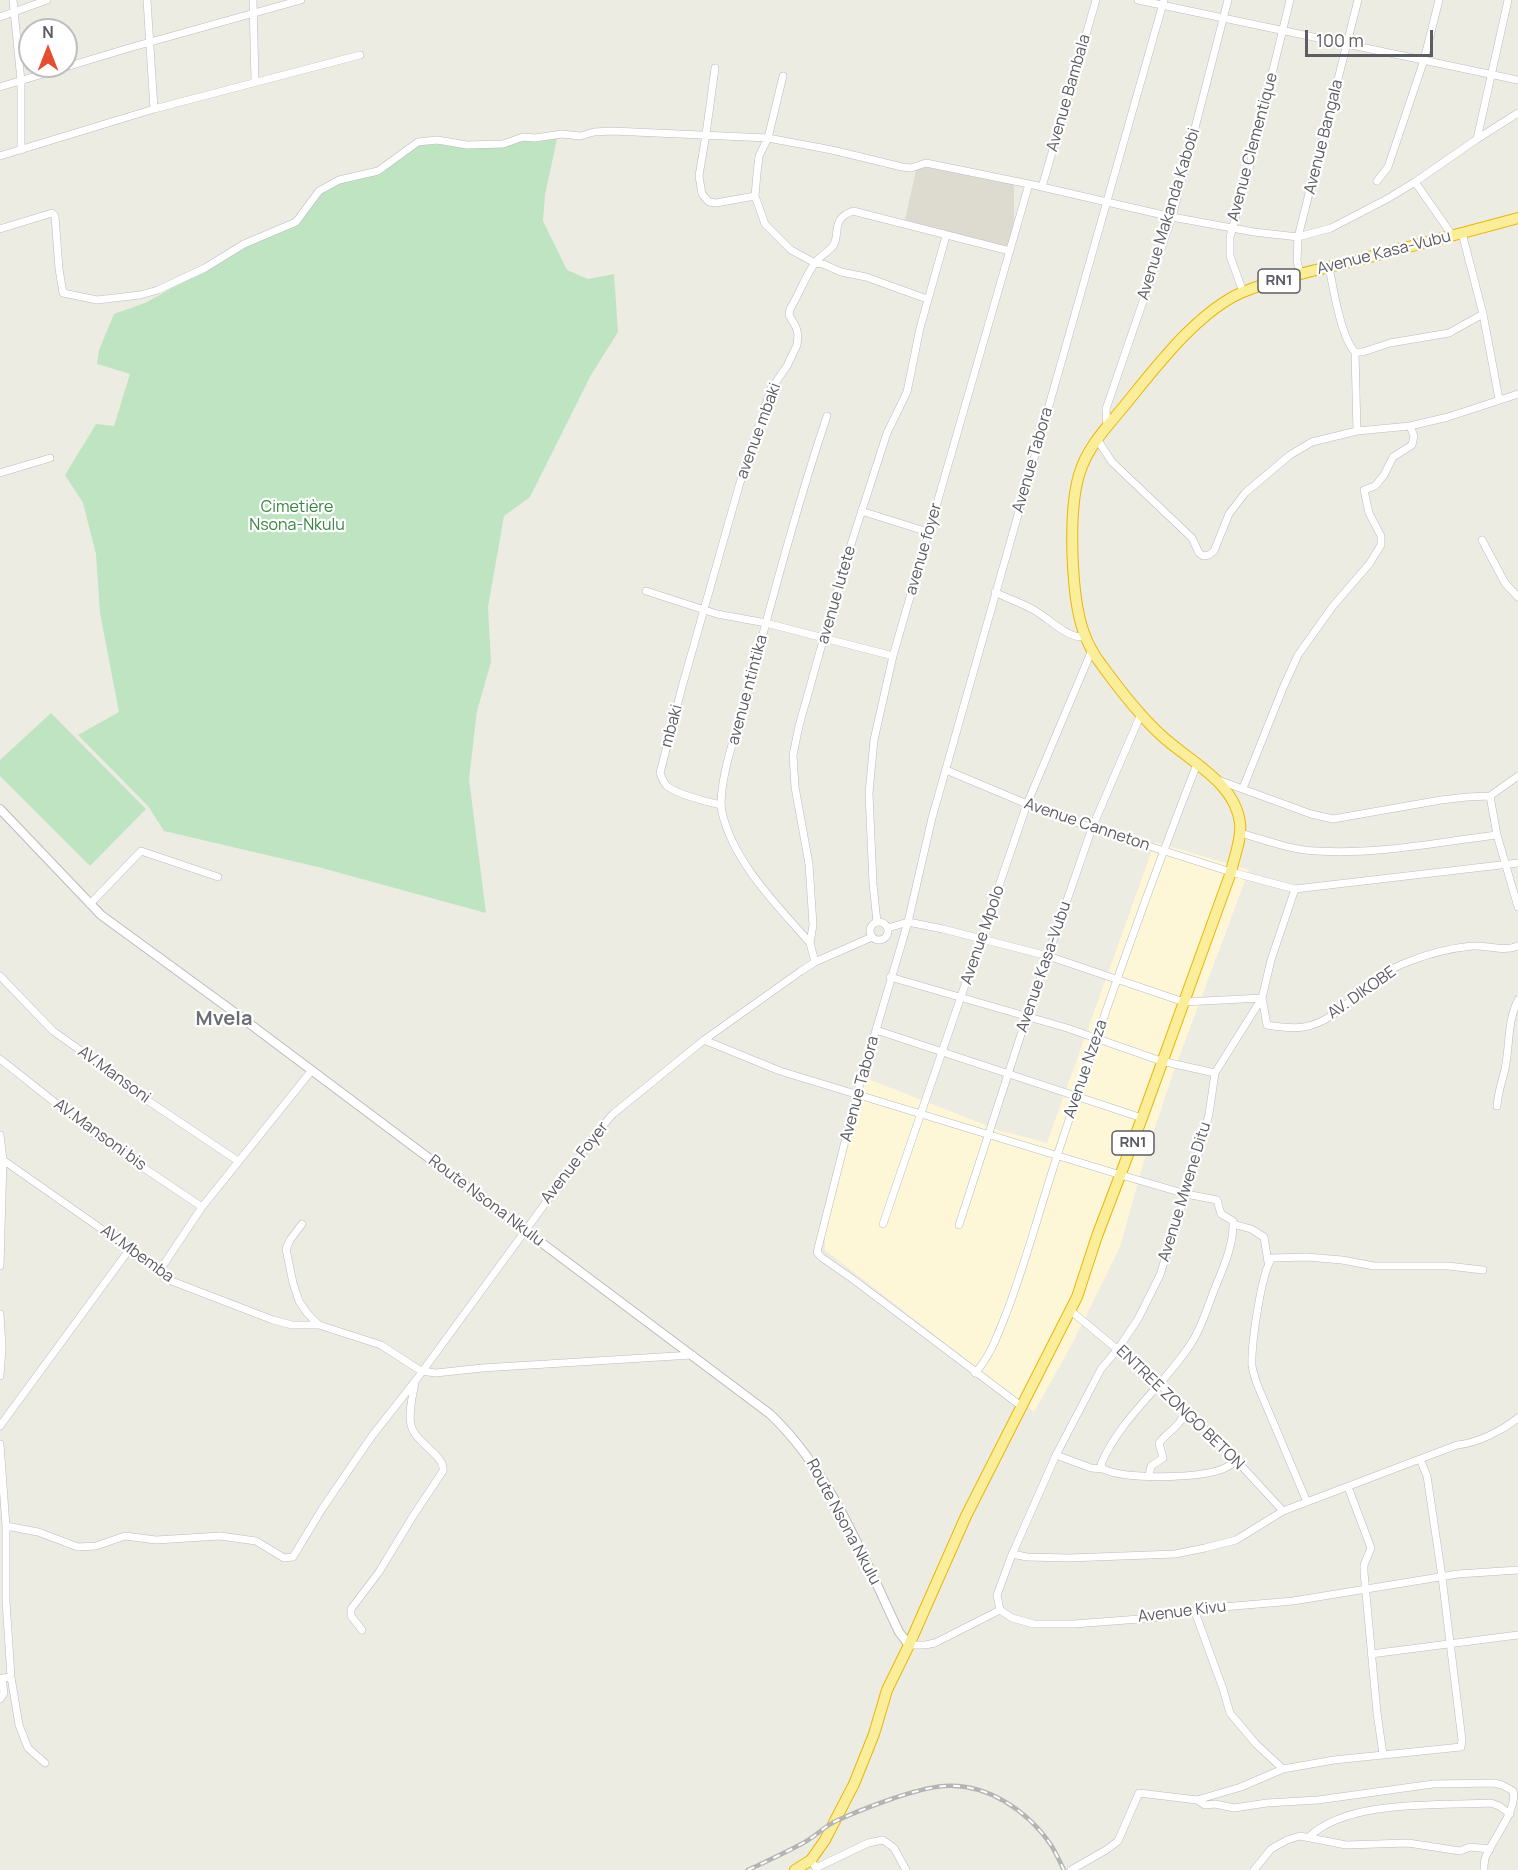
<!DOCTYPE html>
<meta charset="utf-8">
<style>
body{margin:0}
#map{position:relative;width:1518px;height:1870px;overflow:hidden;background:#edece2;font-family:Manrope,sans-serif}
canvas{display:block}
.north{position:absolute;left:18px;top:18px;width:60px;height:60px;box-sizing:border-box;background:#fff;border:2px solid #bdbec1;border-radius:50%;rotate:0deg;font-size:16px;font-weight:700;line-height:24px;text-align:center;color:#5b5d63}
.north::after{content:'';display:block;margin:auto;width:21px;height:27px;background:#e44f31;clip-path:polygon(50% 0,100% 100%,50% 72%,0 100%)}
.scale{position:absolute;left:1305px;top:30px;width:128px;height:27px;box-sizing:border-box;border:3px solid #5b5d63;border-top:0;padding-left:8px;font-size:18px;line-height:21px;white-space:nowrap;color:#5b5d63;-webkit-text-stroke:4px #fff;paint-order:stroke}
</style>
<div id="map">
<canvas width="1518" height="1870"></canvas>
<div class="north">N</div>
<div class="scale">100 m</div>
</div>
<script>
const g = document.querySelector('canvas').getContext('2d');
g.lineJoin = 'round';
function fill(path, color) { g.fillStyle = color; g.fill(path, 'evenodd'); }
function trace(path, color, width, dash) { g.strokeStyle = color; g.lineWidth = width; g.lineCap = dash ? 'butt' : 'round'; g.setLineDash(dash || []); g.stroke(path); }
function label(font, color, halo, rows, align = 'center') {
  g.font = font + ' Manrope,sans-serif'; g.lineWidth = 4.5; g.setLineDash([]); g.textBaseline = 'middle'; g.strokeStyle = halo; g.fillStyle = color; for (const [text, x, y, turn = 0] of rows) {
    g.save(); g.translate(x, y); g.rotate((+turn || 0) * Math.PI / 180); g.textAlign = isNaN(turn) ? turn : align; if (halo) g.strokeText(text, 0, 0); g.fillText(text, 0, 0); g.restore();
  }
}
fill(new Path2D(`
 M1155,842L1249,870L1171,1079L1143,1164L1120,1247L1072,1344L1034,1412L825,1250V1208L858,1075L998,1130L1047,1143Z`), '#fdf7d8');
fill(new Path2D(`
 M926,167L1014,184V224L1008,245L1003,246L905,220L916,170Z`), '#dddbd0');
fill(new Path2D(`
 M557,139L545,195L543,221L567,270L588,279L614,274L618,332L591,375L530,497L504,516L488,607L491,662L477,711L469,779L486,913L318,867L164,831L148,806L78,735L119,712L100,613L96,554L83,503L65,475L96,424L114,426L130,374L97,364L99,350L114,314L145,303L254,243L298,224L327,187L383,171L418,145Z
 M51,713L146,809L90,866L0,776V760Z`), '#bfe4c2');
const minor = new Path2D(`
 M13,0L21,81V150
 M147,0L154,109
 M253,0L255,82
 M1138,0L1518,80
 M0,17L47,0
 M715,68L706,134L699,176L702,194L709,202L716,203L755,196
 M783,76L768,138L759,156L757,173L755,196L765,224L791,250L815,263L823,264L841,272L866,277L927,299
 M0,87L129,48L301,0
 M1477,139L1508,0
 M0,156L154,109L360,55
 M1377,181L1388,167L1424,60L1439,0
 M1415,182L1452,235
 M1042,187L1096,0
 M0,229L52,213L55,216L59,269L63,293L97,300L140,295L158,290L205,268L244,244L296,222L319,191L339,180L378,171L418,142L437,140L467,145L503,144L523,137L535,138L562,134L580,136L594,132L612,131L768,138L832,150L902,167L911,168L926,163L1029,184L1172,217L1254,232L1298,237L1331,228L1387,199L1415,182L1477,139L1518,113
 M1462,233L1483,314L1499,399
 M1329,267C1333,287 1341,338 1355,352L1357,431
 M1300,274L1297,261L1298,237L1358,0
 M1243,292L1230,256V237L1244,189L1290,0
 M1355,352H1363L1390,343L1449,333L1483,314
 M1107,427L1106,409L1172,217L1228,0
 M1097,439L1112,462L1192,538L1199,553L1203,556L1209,555L1214,551L1229,514L1245,493L1290,455L1312,442L1357,431L1410,426L1448,417L1518,394
 M0,473L50,458
 M861,511L928,532
 M1482,540L1505,583L1518,597
 M646,591L717,614L766,623L893,656
 M995,592C1008,599 1022,603 1034,610C1048,618 1064,635 1080,637L1084,635
 M946,770L1027,804L1092,828L1231,872L1295,889L1518,863
 M1218,780L1311,814L1333,819L1441,800L1467,797L1490,796L1518,776
 M1243,788L1283,688L1298,655L1333,606L1370,563L1381,545V536L1369,513L1364,490L1375,486L1384,475L1393,457L1412,445L1414,436L1410,426
 M1490,796L1497,835L1518,907
 M721,805C708,802 677,794 667,786C663,782 662,778 660,773L682,687L739,486L771,389L787,366L797,345L798,335L796,327L789,315L790,309C799,295 805,276 815,263C820,256 828,252 833,246C841,234 830,219 853,211L1010,251
 M1240,833C1265,840 1291,850 1317,851C1377,855 1438,842 1497,835
 M90,904L141,851L218,877
 M870 931a9 9 0 1 1 18 0a9 9 0 1 1-18 0Z
 M877,922L873,884L869,793L874,740L893,656L1029,184
 M888,928L908,922L932,818L1164,0
 M810,943C778,906 733,862 722,812C717,786 736,732 744,705C770,608 795,511 827,416
 M815,962L810,943L813,925L809,864L795,787L793,755L799,726L843,569L887,433L907,392L920,328L946,236
 M0,976L53,1031L111,1072L141,1096L238,1161
 M890,977L1067,1028L1161,1061L1215,1073
 M876,1030L1142,1118
 M704,1040L780,1071L1121,1175L1186,1194L1217,1200L1221,1214L1233,1221C1234,1242 1225,1264 1217,1283C1209,1302 1203,1325 1192,1342C1165,1385 1121,1417 1101,1464L1103,1469C1127,1480 1195,1478 1220,1470C1226,1468 1232,1464 1237,1461
 M0,1059L101,1139L202,1207
 M1497,1106C1498,1092 1502,1082 1505,1069C1510,1045 1507,1022 1518,1000
 M0,1135L3,1160L0,1266
 M0,1161L3,1160L160,1270L169,1280L273,1320L292,1325H319
 M302,1224L290,1240L286,1249L293,1283L299,1301L307,1313L319,1325L381,1345L421,1371L436,1373L482,1368L692,1355
 M883,1224L1027,804L1092,650
 M1233,1224L1251,1229L1264,1237L1268,1262
 M959,1225L1027,1016L1092,828L1141,714
 M160,1270L202,1207L312,1070
 M1071,1311L1159,1384L1237,1461L1283,1511
 M0,1314L2,1347L0,1376
 M975,1373C991,1356 999,1331 1008,1309C1027,1258 1041,1205 1058,1153C1101,1022 1147,892 1197,764
 M1021,1406L854,1280L821,1257L817,1252L857,1094L908,922L943,929L1048,956L1184,1002L1262,998L1267,1025C1279,1027 1292,1029 1304,1027C1330,1023 1350,1000 1369,985C1382,974 1398,965 1413,960C1431,953 1453,948 1472,946C1488,945 1503,952 1518,946
 M0,1426L129,1250
 M0,1444L6,1526V1601L11,1677L19,1725L28,1748L45,1763
 M1056,1455L1091,1468L1103,1469
 M1149,1476L1151,1466L1163,1458L1159,1443C1168,1431 1182,1426 1185,1410
 M1348,1487L1371,1548L1364,1565V1572L1377,1713L1383,1754
 M1307,1502L1257,1384C1255,1378 1253,1372 1252,1366C1251,1346 1261,1273 1272,1258L1307,1257L1342,1260L1374,1266H1448L1483,1270
 M6,1526L38,1532L78,1547L96,1546L125,1536L156,1540L220,1536L256,1541L284,1558L293,1557L322,1509L372,1436L416,1380L599,1130L613,1114L704,1040L801,971L815,962L872,937
 M1012,1554L1027,1557L1069,1558L1175,1554L1205,1548L1236,1540L1283,1511L1457,1445C1478,1443 1501,1431 1518,1418
 M1000,1610L997,1595L1000,1587L1011,1557L1056,1455L1101,1369L1118,1349L1138,1319L1160,1275L1201,1145L1209,1114L1215,1073L1262,998L1271,960L1295,889
 M1000,1610L1012,1618L1034,1624H1074L1153,1618L1223,1607L1293,1601L1458,1574L1518,1570
 M1195,1612L1223,1689L1230,1713L1256,1744L1283,1769
 M362,1630L351,1616V1609L379,1572L413,1516L443,1471C446,1456 415,1443 411,1425C408,1411 413,1395 415,1382
 M909,1645H925L935,1643L1000,1610
 M1371,1654L1518,1635
 M0,1699L4,1693L2,1678L11,1677
 M1197,1800L1205,1805L1215,1804L1234,1808L1267,1803L1318,1800L1433,1784L1494,1783L1502,1785L1513,1791C1518,1809 1493,1839 1486,1856C1484,1860 1484,1865 1484,1870
 M1309,1837C1348,1799 1440,1806 1491,1803L1499,1806L1510,1814
 M811,1860L816,1868L868,1843L883,1840L894,1848L906,1870
 M1071,1870L1106,1850L1118,1841L1139,1793L1197,1800L1241,1787L1283,1769L1334,1760L1461,1747L1462,1740L1442,1577L1427,1476L1420,1459
 M1254,1870L1271,1849L1287,1840L1300,1836L1346,1845L1408,1843L1460,1851L1470,1847L1490,1849`);
const tertiary = new Path2D(`
 M0,809L101,915L238,1015L770,1414C832,1473 863,1557 899,1632L909,1645`);
const trunk = new Path2D(`
 M795,1870L811,1860L825,1840L854,1784L874,1734L887,1690L909,1645L966,1516L1077,1297L1097,1236L1142,1118L1231,872C1234,857 1242,839 1240,823C1235,782 1189,761 1162,736C1139,715 1119,689 1101,664C1094,655 1088,644 1084,633C1071,598 1068,512 1079,475C1087,447 1107,427 1125,405C1156,367 1198,311 1243,292C1278,278 1317,270 1354,261C1408,247 1463,233 1518,218`);
trace(minor, '#babbc1', 8);
trace(tertiary, '#babbc1', 10);
trace(trunk, '#e9b607', 12);
trace(minor, '#fff', 7);
trace(tertiary, '#fff', 8);
trace(trunk, '#fbee9a', 10);
const rail = new Path2D(`
 M748,1870C767,1861 787,1852 805,1842C816,1836 825,1826 836,1821C862,1809 916,1788 944,1786C987,1783 1028,1811 1051,1845C1056,1853 1060,1862 1064,1870`);
trace(rail, '#b3b4b4', 4.5);
trace(rail, '#fff', 2, [7]);
for (const [x, y, w] of [
 [1279,281,42],
 [1133,1143,42]
]) { const box = new Path2D(); box.roundRect(x - w / 2, y - 12, w, 24, 4.5); g.fillStyle = '#fff'; g.fill(box); trace(box, '#5b5d63', 1.5); }
label('bold 15px', '#5b5d63', null, [
 ["RN1",1279,281],
 ["RN1",1133,1143]
]);
label('16px', '#5b5d63', '#fff', [
 ["Avenue Bambala",1069,93,-74],
 ["Avenue Bangala",1324,137,-76],
 ["Avenue Clementique",1253,147,-75],
 ["Avenue Makanda Kabobi",1169,214,-73],
 ["Avenue Kasa-Vubu",1384,253,-14],
 ["avenue mbaki",759,431,-70],
 ["Avenue Tabora",1033,460,-74],
 ["avenue foyer",924,549,-74],
 ["avenue lutete",837,595,-74],
 ["avenue ntintika",748,690,-75],
 ["mbaki",672,726,-75],
 ["Avenue Canneton",1087,825,19],
 ["Avenue Mpolo",983,935,-71],
 ["Avenue Kasa-Vubu",1044,967,-71],
 ["AV. DIKOBE",1362,993,-35],
 ["Avenue Nzeza",1086,1069,-71],
 ["AV.Mansoni",114,1075,36],
 ["Avenue Tabora",860,1089,-75],
 ["AV.Mansoni bis",100,1135,36],
 ["Avenue Foyer",575,1163,-52],
 ["Avenue Mwene Ditu",1185,1192,-73],
 ["Route Nsona Nkulu",486,1201,37],
 ["AV.Mbemba",137,1254,36],
 ["ENTREE ZONGO BETON",1180,1408,44],
 ["Route Nsona Nkulu",843,1522,62],
 ["Avenue Kivu",1182,1612,-7]
]);
label('16px', '#388542', '#fff', [
 ["Cimetière",297,508],
 ["Nsona-Nkulu",297,526]
]);
label('bold 20px', '#6c6f75', '#fff', [
 ["Mvela",224,1019]
]);
</script>
